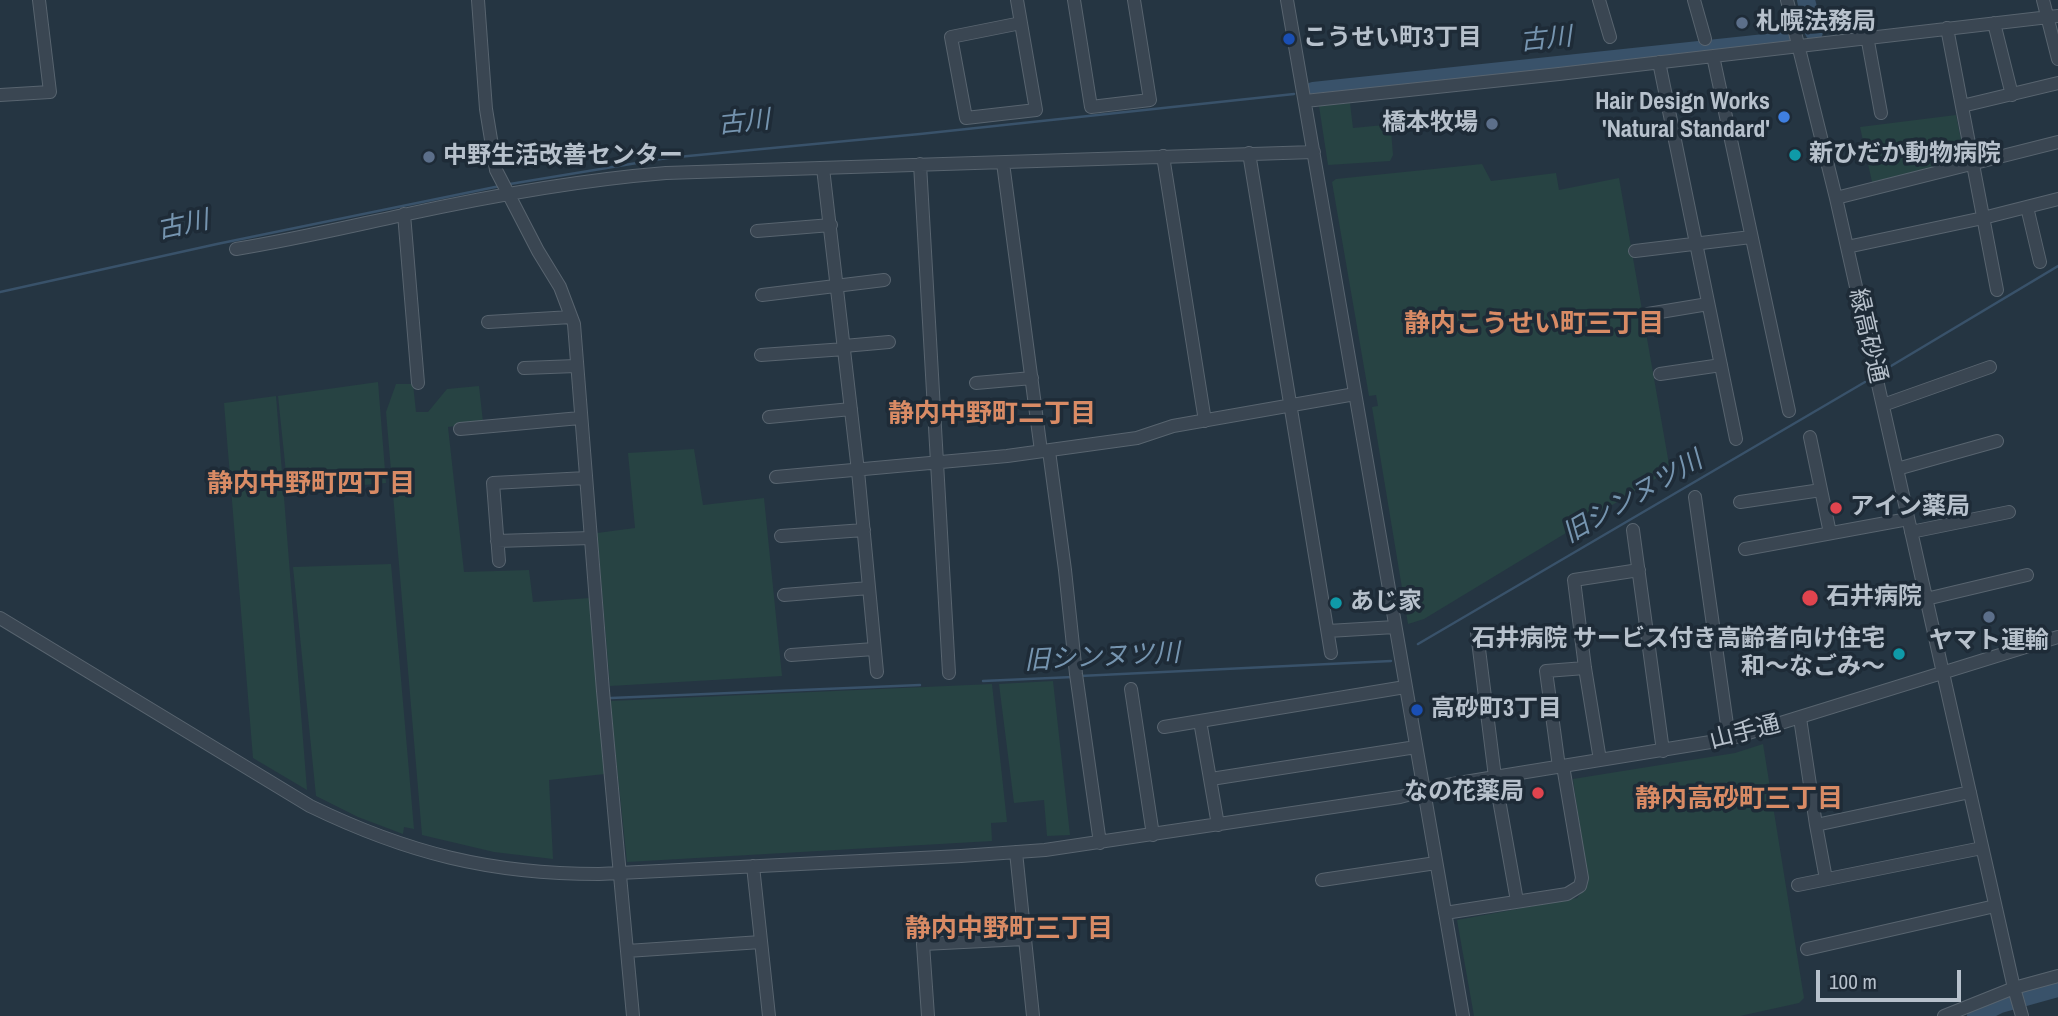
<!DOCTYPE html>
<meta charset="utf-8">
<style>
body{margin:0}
#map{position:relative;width:2058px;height:1016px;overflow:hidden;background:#253542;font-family:"Archivo Narrow",sans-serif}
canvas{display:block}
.scale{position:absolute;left:1816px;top:970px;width:145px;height:32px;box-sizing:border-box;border:4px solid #b7c1cc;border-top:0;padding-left:9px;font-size:21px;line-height:24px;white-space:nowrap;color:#b7c1cc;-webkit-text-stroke:5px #1e2b37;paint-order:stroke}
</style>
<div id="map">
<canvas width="2058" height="1016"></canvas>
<div class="scale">100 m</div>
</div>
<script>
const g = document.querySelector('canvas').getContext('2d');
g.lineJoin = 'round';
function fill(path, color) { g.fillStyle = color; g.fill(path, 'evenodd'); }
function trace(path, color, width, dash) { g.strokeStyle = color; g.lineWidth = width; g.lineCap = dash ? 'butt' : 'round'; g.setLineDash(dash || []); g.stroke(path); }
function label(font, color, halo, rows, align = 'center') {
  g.font = font + ' "Archivo Narrow","Noto Sans JP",sans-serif'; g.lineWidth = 7; g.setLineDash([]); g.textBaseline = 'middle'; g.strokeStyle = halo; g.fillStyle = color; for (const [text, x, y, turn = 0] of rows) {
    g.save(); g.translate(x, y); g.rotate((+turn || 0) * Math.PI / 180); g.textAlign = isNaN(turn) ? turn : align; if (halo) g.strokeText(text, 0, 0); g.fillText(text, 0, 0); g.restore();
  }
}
fill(new Path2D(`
 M1350,103L1353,128L1384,125L1391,130L1393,155L1390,161L1328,165L1319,106Z
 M1956,115L1965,159L1872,182L1860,127Z
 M1482,164L1491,181L1556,173L1559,190L1619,178L1670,470L1424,619L1408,624L1372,407L1378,406L1376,395L1369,396L1332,182L1336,179Z
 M378,382L386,483L288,492L278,396Z
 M396,384H413L416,412H428L447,389L479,386L483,422L448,427L464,572L529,570L533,602L590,598L605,774L549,780L553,859L494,852L422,835L386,412Z
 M276,396L307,790L253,758L224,403Z
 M694,449L703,505L764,498L782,676L610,686L597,533L635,528L628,453Z
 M391,564L414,829L404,827L403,834L358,817L316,796L293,567Z
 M1053,681L1070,835L1047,836L1044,800L1014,803L999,684Z
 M992,684L1007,822L991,823L992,841L627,862L610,701Z
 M1763,744L1804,998L1799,1003L1740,1016H1474L1457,920L1577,898L1588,884L1573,779L1735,753Z`), '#274343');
trace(new Path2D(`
 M510,184L667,158L920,134L1294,94
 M0,292L217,244L500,186
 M1886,369L2058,266
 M1418,644L1865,382
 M1080,676L1391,661
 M983,681L1073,677
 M611,698L920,685`), '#39526a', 2.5);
trace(new Path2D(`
 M1806,0L1814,32
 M1313,91L1784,41
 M1976,1016L2000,1004L2058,988`), '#39526a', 18);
const minor = new Path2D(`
 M478,0L486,109L496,170L538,251L560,287L574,324L603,691L633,1016
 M1017,0L1036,110L966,118L951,37L1021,23
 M1074,0L1091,107L1150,100L1134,0
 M1287,0L1463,1016
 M1599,0L1610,37
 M1694,0L1705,39
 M1787,0L1836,198L2014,988L2022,1016
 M2043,0L2058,59
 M1994,23L2012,95
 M1947,28L1997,290
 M1867,36L1881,113
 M1713,56L1789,411
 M1659,62L1736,439
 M0,95L50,92L39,0
 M1305,101L1559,74L2058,16
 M1962,106L2058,83
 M1249,153L1331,653
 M1163,156L1205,421
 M1003,163L1041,451
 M920,164L949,673
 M823,168L858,471L877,672
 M1836,198L2058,142
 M2027,207L2040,262
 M404,214L418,383
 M757,231L831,225
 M1847,247L1983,218L2058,199
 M236,249C292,240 347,227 403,215C490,196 578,180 666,173L1314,152
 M1635,251L1751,237
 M762,295L884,280
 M1648,314L1708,304
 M488,322L571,317
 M844,346L889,342
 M761,355L845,349
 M524,368L576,366
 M1660,374L1721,365
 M976,383L1032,378
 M1883,405L1990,367
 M769,417L851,409
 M460,429L580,418
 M1810,437L1830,533
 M1049,451L1065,570L1076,674L1100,843
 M1897,469L1997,441
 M776,477L1007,456L1137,438L1173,426L1355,394
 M1695,497L1729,739
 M1740,502L1821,490
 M1633,530L1663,751
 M1911,532L2009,512
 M781,536L864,530
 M497,541L591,538
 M1745,549L1908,519
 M499,561L493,483L586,478
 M784,595L869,588
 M1926,599L2027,575
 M0,618L310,806C407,853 490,874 599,874L961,856L1045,850L1400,797L1441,786L1495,777L1729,739L2058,637
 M1328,631L1395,627
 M1477,633L1495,777L1517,901
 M791,655L874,649
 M1131,689L1153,835
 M1800,718L1816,825
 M1200,721L1218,825
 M1164,727L1405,687
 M1600,760L1585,668L1574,580L1639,570
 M1559,767L1546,671L1585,668
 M1211,779L1416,747
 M1016,852L1033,1016
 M753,866L769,1016
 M1826,879L1816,825L1970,792
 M1322,880L1436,863
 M1798,885L1982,848
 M1445,913L1567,894L1580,886L1582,878L1563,766
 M1807,949L1995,906
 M627,951L761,942
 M928,1016L923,944L1024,939
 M1944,1016L2014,988L2058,976`);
trace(minor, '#58646f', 14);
trace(minor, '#3a4652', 12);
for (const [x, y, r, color] of [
 [1742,23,7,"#5c6f8a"],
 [1289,39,7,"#1a4fb4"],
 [1784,117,7,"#3f7fe0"],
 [1492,124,7,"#5c6f8a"],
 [1795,155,7,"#0f9aa8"],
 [429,157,7,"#5c6f8a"],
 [1836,508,7,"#e0444e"],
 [1810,598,9,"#e0444e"],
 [1336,603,7,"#0f9aa8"],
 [1989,617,7,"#5c6f8a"],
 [1899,654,7,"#0f9aa8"],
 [1417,710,7,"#1a4fb4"],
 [1538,793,7,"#e0444e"]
]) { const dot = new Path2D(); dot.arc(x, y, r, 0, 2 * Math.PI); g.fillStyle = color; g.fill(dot); trace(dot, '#1e2b37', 2.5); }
label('bold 24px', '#b7c1cc', '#1e2b37', [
 ["札幌法務局",1756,23],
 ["こうせい町3丁目",1303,39],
 ["Hair Design Works",1770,103,"right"],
 ["'Natural Standard'",1770,131,"right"],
 ["橋本牧場",1478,124,"right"],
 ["新ひだか動物病院",1809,155],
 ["中野生活改善センター",443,157],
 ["アイン薬局",1850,508],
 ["石井病院",1826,598],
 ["あじ家",1350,603],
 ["石井病院 サービス付き高齢者向け住宅",1885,640,"right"],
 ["和～なごみ～",1885,668,"right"],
 ["ヤマト運輸",1989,642,"center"],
 ["高砂町3丁目",1431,710],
 ["なの花薬局",1524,793,"right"]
], 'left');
label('24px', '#b7c1cc', '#1e2b37', [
 ["緑高砂通",1867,336,77],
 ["山手通",1745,733,-14]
]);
label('italic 26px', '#7695b0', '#1e2b37', [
 ["古川",1546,40,-6],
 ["古川",744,123,-6],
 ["古川",183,226,-12],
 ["旧シンヌツ川",1633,498,-30],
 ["旧シンヌツ川",1102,658,-3]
]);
label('bold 26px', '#d98b65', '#1e2b37', [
 ["静内こうせい町三丁目",1534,325],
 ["静内中野町二丁目",992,415],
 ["静内中野町四丁目",311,485],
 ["静内高砂町三丁目",1739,800],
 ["静内中野町三丁目",1009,930]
]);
</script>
